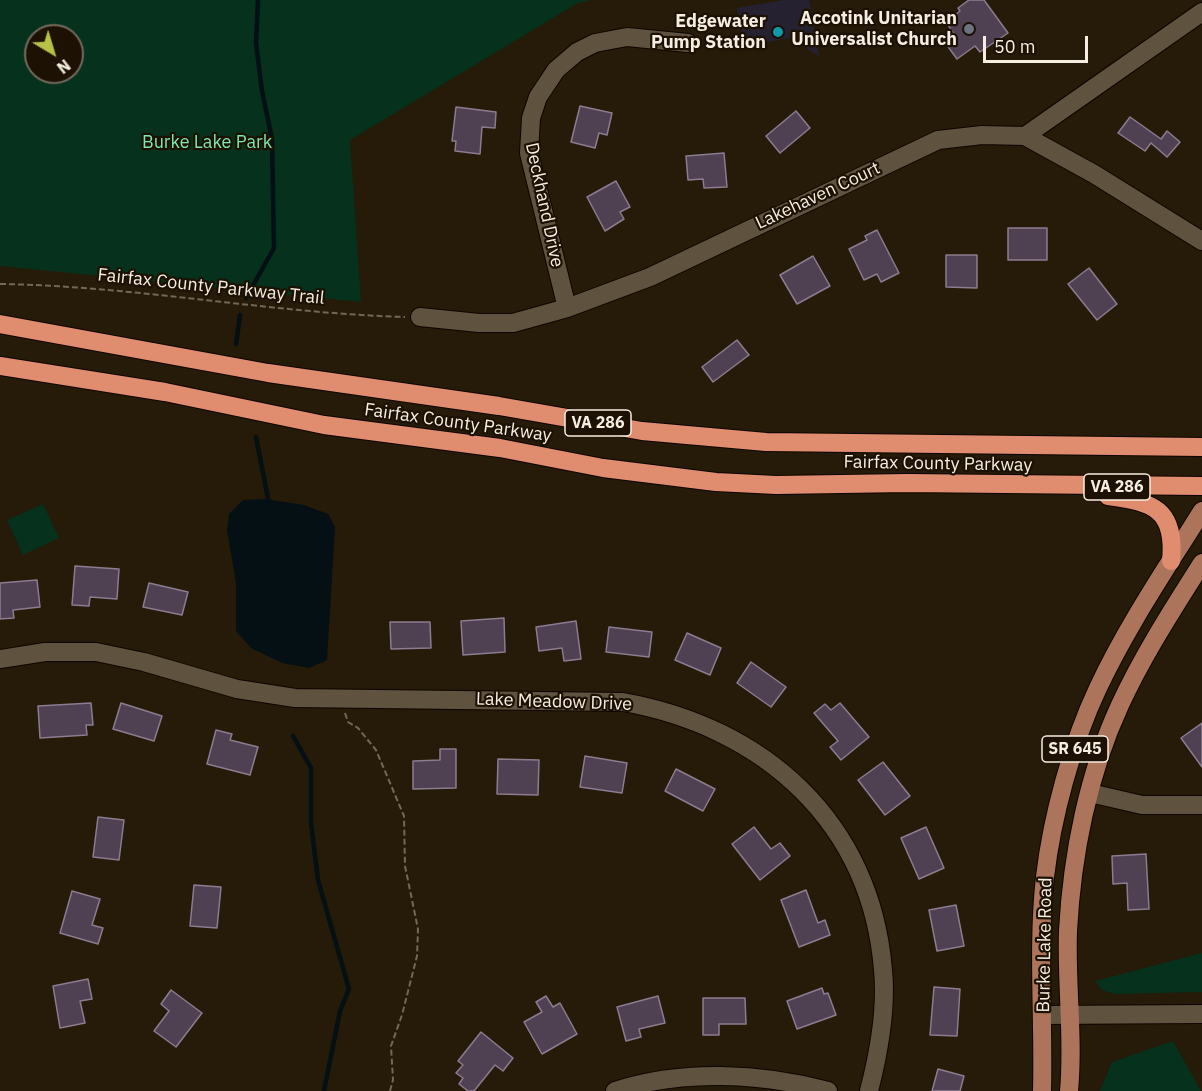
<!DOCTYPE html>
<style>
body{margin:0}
#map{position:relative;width:1202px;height:1091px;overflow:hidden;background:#261a08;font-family:"IBM Plex Sans",sans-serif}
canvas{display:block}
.north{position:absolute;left:24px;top:24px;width:60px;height:60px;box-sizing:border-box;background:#1c1102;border:2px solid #73695c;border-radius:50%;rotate:142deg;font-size:16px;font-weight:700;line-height:24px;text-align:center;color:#f6eee2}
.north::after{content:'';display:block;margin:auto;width:21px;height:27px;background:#b7c148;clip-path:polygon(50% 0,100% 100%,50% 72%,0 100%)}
.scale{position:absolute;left:983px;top:36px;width:105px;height:27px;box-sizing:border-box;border:3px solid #f6eee2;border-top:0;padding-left:8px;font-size:18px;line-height:21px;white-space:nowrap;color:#f6eee2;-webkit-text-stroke:4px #1c1102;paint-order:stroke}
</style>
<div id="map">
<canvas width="1202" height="1091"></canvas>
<div class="north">N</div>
<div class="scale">50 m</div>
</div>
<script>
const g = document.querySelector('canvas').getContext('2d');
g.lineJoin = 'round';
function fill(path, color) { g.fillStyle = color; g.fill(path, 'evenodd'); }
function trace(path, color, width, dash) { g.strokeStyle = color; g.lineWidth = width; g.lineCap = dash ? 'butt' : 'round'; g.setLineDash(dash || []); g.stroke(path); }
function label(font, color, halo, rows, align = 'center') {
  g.font = font + ' "IBM Plex Sans",sans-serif'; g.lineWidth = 4.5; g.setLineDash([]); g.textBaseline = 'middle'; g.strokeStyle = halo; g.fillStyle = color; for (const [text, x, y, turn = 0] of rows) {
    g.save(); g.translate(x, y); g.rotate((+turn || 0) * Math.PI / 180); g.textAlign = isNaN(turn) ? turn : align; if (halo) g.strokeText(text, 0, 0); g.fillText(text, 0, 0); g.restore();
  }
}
fill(new Path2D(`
 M784,0H809L819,56L789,38L744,47L737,8Z`), '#252131');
fill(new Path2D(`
 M0,0H592L578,3L350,140L361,302L0,266ZM36,36H72V72H36Z
 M43,504L59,538L23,555L7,520Z
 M1202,953V992L1114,994L1102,990L1095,981Z
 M1173,1041L1201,1091H1100L1112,1062Z`), '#05311d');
fill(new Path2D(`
 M265,499L304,505L328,514L335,527L327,660L309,668L282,663L251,648L236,631V583L227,530L229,514L243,500Z`), '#041013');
trace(new Path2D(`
 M246,298L274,248L272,139L262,91L256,43L258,0
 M236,344L240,315
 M256,437L269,504
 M293,736L311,768V823L318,880L349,989L340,1011L324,1091`), '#041013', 4.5);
const building = new Path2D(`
 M969,0H984L1008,33L980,52L975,46L957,59L946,44L956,37L946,22L960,11L958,8Z
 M580,106L612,113L607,135L599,133L595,148L571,142Z
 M456,107L496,112L495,128L482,127L480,154L455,151L456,141H452Z
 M796,111L810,128L780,153L766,136Z
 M1130,117L1161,139L1167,131L1180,142L1167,157L1151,143L1145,151L1118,133Z
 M724,153L727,187L704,188L703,179L688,180L686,156Z
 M616,181L630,207L620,212L624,219L605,231L587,197Z
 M1008,228H1047V260H1008Z
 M877,230L899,273L881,282L877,274L864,280L849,249L867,240L865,236Z
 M946,255H977V288L946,287Z
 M813,256L830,286L797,304L780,275Z
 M1089,268L1117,304L1097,320L1068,284Z
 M737,340L749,355L713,382L702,367Z
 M75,566L119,569L117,599L90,597L89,606L72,605Z
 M37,580L40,607L13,610L14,618L0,619V583Z
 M149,583L188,592L182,615L143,607Z
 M504,618L505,652L463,655L461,621Z
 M576,621L581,659L564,661L562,648L539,651L536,627Z
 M390,622H430L431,648L391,649Z
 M609,627L652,632L649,657L606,652Z
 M687,633L721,648L710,675L675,660Z
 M751,662L786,687L771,707L737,683Z
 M91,703L93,725H86L87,735L40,738L38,706Z
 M121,703L162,716L154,741L113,729Z
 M840,703L869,737L841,760L830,747L838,741L814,713L825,704L831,710Z
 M1202,723V767L1181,738Z
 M216,730L232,734L230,740L258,747L250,775L207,764Z
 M440,749H456V788L413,789V761L440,760Z
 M585,756L627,763L622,793L580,787Z
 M498,759L539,760L538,795L497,794Z
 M883,762L910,796L885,815L858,780Z
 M676,769L715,789L703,811L665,791Z
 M98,817L124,820L119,860L93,857Z
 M754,827L771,849L780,843L790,856L760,880L732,844Z
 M926,827L944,868L919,879L901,838Z
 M1146,854L1149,909L1128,910L1127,883L1113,884L1112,856Z
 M194,885L221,887L217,928L190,926Z
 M806,890L818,923L825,920L830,935L799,947L781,900Z
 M72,891L100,899L92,925L103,928L98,944L60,933Z
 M956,905L964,946L937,951L929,910Z
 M88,979L92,999L80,1001L85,1023L60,1028L53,986Z
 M934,987L960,989L957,1036L930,1035Z
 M822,988L824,994L828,993L836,1015L797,1029L787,1001Z
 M171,990L202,1013L176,1047L154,1031L169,1011L161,1004Z
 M546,996L553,1007L560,1003L577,1034L542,1054L524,1022L542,1012L536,1002Z
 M658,996L665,1023L639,1029L641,1037L626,1041L617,1007Z
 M703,998H745L746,1024H719V1035H703Z
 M481,1032L513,1058L503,1071L495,1065L474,1091H468L459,1084L463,1078L456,1073L463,1065L458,1061Z
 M938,1069L964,1076L960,1091H932Z`);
fill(building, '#4f4052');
trace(building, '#8c7c90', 1.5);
const minor = new Path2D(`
 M1025,136L1202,12
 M567,308L529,153L531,118L538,97L556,70L577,52L595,43L627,37L688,43
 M420,317L479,323H513L567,308L650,277L938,140L982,135L1025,136L1094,174L1202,241
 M0,659L45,652H96L144,662L237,689L295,698L623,702C764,727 871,822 883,970C887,1010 879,1052 869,1091
 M1090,793L1142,805H1202
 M1044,1015L1202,1014
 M615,1091C682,1069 761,1073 828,1091`);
const major = new Path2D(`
 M1042,1091C1044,1020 1037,947 1045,877C1052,817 1072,743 1098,688C1127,626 1166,569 1202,511
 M1069,1091C1074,1038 1066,984 1068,931C1072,855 1088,774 1120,705C1143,655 1173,609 1202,563`);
const highway = new Path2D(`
 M0,324L268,373L499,406L642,431L766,442L1202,447
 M0,366L165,392L324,425L500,448L603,468L716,482L776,485L907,483L1202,486
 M1108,496C1153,502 1176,509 1171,561`);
trace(minor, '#0e0500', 20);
trace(major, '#0e0500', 20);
trace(highway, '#0e0500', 20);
trace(new Path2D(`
 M0,284C136,286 269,313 405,317
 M345,713L348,722L358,728L376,750L404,816L405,866L418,929L417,956L402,1015L391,1046L393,1080L390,1091`), '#726858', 2, [6, 3]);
trace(minor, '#5f523e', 18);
trace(major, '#ac755b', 18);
trace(highway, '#e08c6f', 18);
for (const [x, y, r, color] of [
 [969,29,6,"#6b7280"],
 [778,32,6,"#0f9aa8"]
]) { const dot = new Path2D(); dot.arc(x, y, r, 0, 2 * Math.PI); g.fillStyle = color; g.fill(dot); trace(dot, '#1c1102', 2); }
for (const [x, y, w] of [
 [598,423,66],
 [1117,487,66],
 [1075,749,66]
]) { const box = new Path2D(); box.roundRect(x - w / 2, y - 13, w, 26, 4.5); g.fillStyle = '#1c1102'; g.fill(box); trace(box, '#f6eee2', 1.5); }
label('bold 16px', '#f6eee2', null, [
 ["VA 286",598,423],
 ["VA 286",1117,487],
 ["SR 645",1075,749]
]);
label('bold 18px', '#f6eee2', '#1c1102', [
 ["Accotink Unitarian",957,19],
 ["Universalist Church",957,40],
 ["Edgewater",766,22],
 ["Pump Station",766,43]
], 'right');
label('18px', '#7ce8af', '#1c1102', [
 ["Burke Lake Park",207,143]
]);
label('18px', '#f6eee2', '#1c1102', [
 ["Lakehaven Court",818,196,-25],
 ["Deckhand Drive",544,205,78],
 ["Fairfax County Parkway Trail",211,287,6],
 ["Fairfax County Parkway",458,423,8],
 ["Fairfax County Parkway",938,464,1],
 ["Lake Meadow Drive",554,702,2],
 ["Burke Lake Road",1045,945,-89]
]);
</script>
